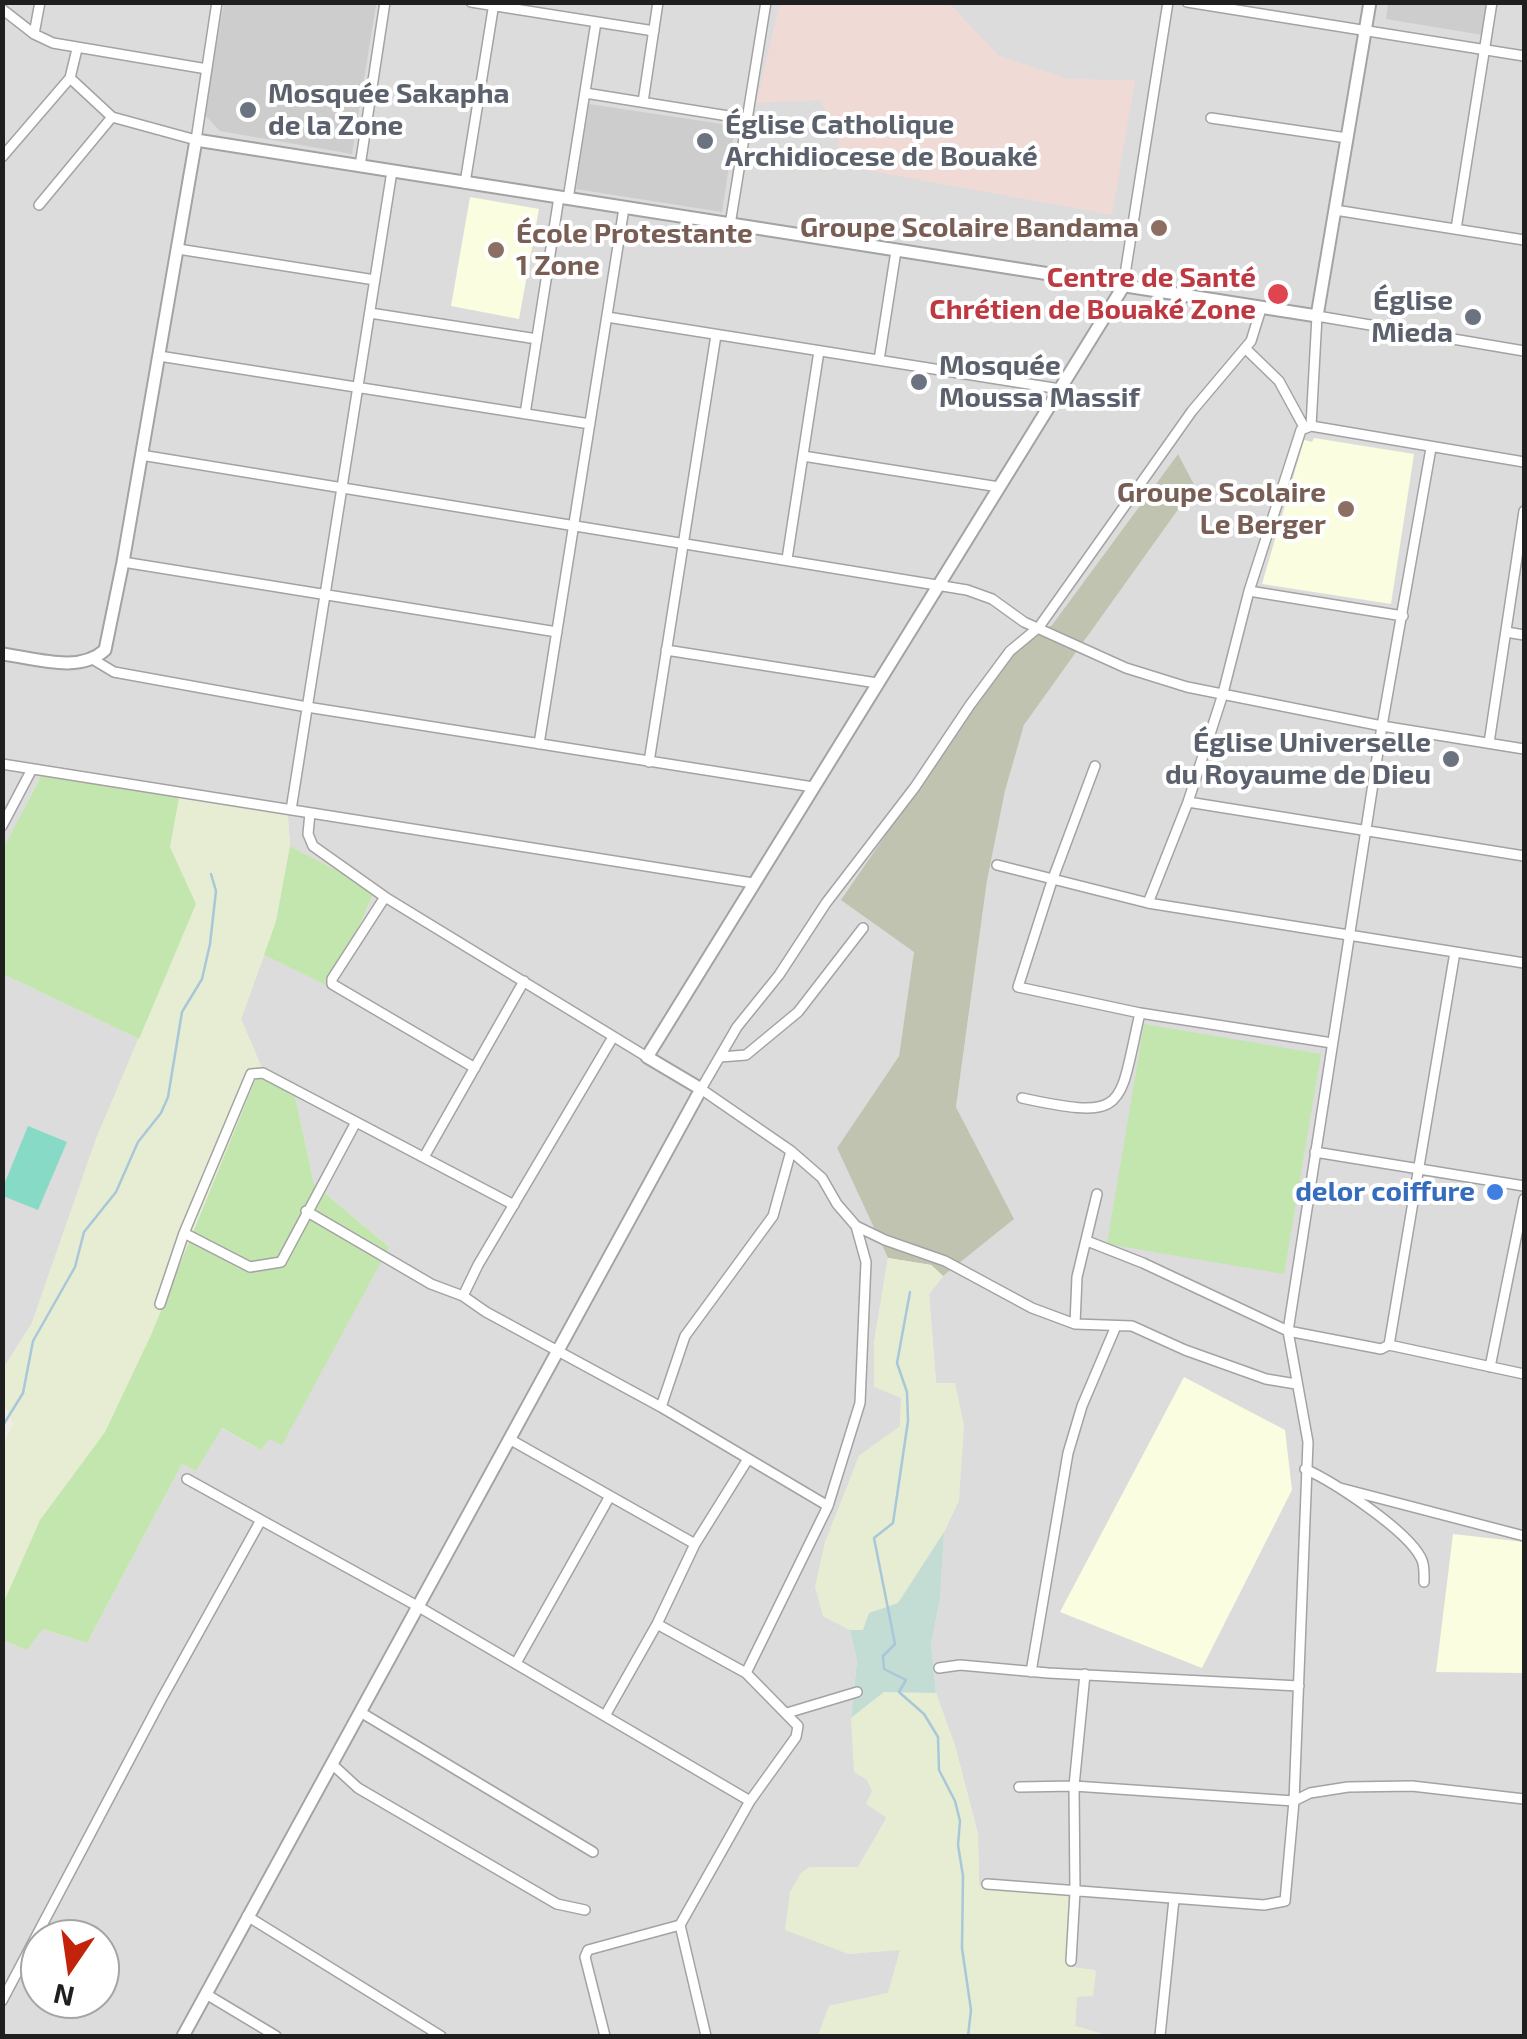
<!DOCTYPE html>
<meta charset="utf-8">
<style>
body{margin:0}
#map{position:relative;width:1527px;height:2039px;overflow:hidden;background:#efede5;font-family:"Exo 2",sans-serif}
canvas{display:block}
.frame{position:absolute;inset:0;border:5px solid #1f1f1f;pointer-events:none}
.north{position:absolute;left:20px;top:1919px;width:100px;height:100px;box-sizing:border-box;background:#fff;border:2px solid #a5a5a5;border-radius:50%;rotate:193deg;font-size:28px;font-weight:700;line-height:40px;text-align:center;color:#1f1f1f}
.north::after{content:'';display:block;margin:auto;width:35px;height:45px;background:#c3220b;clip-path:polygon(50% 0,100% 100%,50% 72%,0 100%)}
</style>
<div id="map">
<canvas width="1527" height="2039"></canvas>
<div class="frame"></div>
<div class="north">N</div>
</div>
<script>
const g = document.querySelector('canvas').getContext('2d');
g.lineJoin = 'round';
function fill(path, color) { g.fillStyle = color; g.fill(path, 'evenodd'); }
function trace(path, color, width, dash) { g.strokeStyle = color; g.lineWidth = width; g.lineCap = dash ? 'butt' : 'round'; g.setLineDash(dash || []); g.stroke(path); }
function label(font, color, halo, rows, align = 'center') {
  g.font = font + ' "Exo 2",sans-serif'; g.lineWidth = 8; g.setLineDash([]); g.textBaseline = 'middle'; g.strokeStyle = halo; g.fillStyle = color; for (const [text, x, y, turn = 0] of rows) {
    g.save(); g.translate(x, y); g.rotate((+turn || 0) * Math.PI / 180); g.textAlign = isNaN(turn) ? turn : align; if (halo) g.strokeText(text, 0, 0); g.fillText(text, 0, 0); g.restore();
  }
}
fill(new Path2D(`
 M3,3H1524V2036H1109L1075,2026L1077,1996L1095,1970L1068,1967L1073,1895L979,1886L978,1834L955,1746L936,1693L931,1644L940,1599L944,1532L959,1500L936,1383L929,1294L943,1276L1013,1219L956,1107L987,881L1005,791L1024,725L1195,486L1178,454L1052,625L1012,651L915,951L899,1056L837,1148L888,1258L874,1343L902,1398L900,1427L859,1456L823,1616L850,1630L857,1661L851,1718L867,1780L887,1817L858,1867H809L848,1954L901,1949L888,1993L829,2006L818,2036H3V1640L27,1650L43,1629L87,1643L182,1464L196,1471L221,1428L261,1450L389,1247L314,1184L292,1082L261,1066L241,1019L264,955L333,988L375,890L290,846L287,804L42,764L39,779L3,851ZM40,1939H100V1999H40Z
 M3,974L139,1039L96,1139L32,1323L3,1369Z`), '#dddcdc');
fill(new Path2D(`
 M929,2L952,6L999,56L1068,79L1135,80L1112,215L843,166L837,135L820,100L756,103L780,3Z`), '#efdad6');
fill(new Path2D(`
 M470,197L539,209L519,319L451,306Z
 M1314,438L1414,454L1391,604L1262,584L1304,440L1312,442Z
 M1184,1377L1285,1430L1292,1490L1202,1668L1060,1612Z
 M1453,1534L1524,1542V1673L1436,1672Z`), '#fafde0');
fill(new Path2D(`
 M360,2L376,5L352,154L220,131L204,114L224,3Z
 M1388,3H1488L1483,35L1386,19Z
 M589,104L735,126L722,212L576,189Z`), '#cdcdcd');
fill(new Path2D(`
 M1178,454L1195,486L1024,725L1005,791L987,881L956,1107L1014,1219L943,1276L931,1265L888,1258L837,1148L899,1056L914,952L841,900L1012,651L1052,625Z`), '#c1c3b1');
fill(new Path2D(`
 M181,787L287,804L290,846L276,921L241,1019L261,1066L151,1335L105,1432L40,1520L3,1604V1446L13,1424L3,1401V1369L32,1323L96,1139L195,904L170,847Z
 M888,1258L931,1265L943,1276L929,1294L936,1383H955L964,1425L959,1500L944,1532L898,1603L870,1613L863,1630H850L823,1616L815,1587L825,1542L859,1456L900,1426L901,1398L874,1387V1343Z
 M884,1692L936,1693L955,1746L978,1834L979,1885L1073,1895L1068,1966L1096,1971L1093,1996L1077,1997L1075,2026L1109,2036H818L829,2006L888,1993L900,1950L848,1954L785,1930L790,1892L801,1873L809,1867H858L887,1818L866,1804L872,1791L867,1780L854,1772L851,1718Z`), '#e7edd2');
fill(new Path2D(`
 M41,764L181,787L170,847L196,904L139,1039L3,974L2,851L39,780Z
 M290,846L375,890L332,988L264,955L276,921Z
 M1144,1024L1321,1054L1284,1274L1107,1244Z
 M261,1066L292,1082L314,1184L389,1247L282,1445L269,1439L261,1450L222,1428L196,1471L182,1464L87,1643L43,1629L27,1650L3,1640V1604L40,1520L105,1432L151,1335Z`), '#c2e6ae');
fill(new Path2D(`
 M944,1532L940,1599L931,1644L936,1693L884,1692L851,1718L857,1661L850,1630H863L869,1613L898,1603Z`), '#c3dcd4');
fill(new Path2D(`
 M28,1126L67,1142L38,1210L3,1196V1187Z`), '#87dac5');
trace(new Path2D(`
 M910,1292L897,1363L907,1392L908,1421L893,1523L874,1538L895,1644L883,1656L884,1669L906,1680L899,1692L924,1714L938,1737L939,1770L955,1801L960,1821L958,1845L963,1876L962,1948L971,2010L968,2036
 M2,1427L23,1393L33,1341L75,1267L84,1232L116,1192L138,1142L161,1113L168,1097L182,1012L202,979L210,944L216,891L211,874`), '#a8c8da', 2.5);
const minor = new Path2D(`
 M471,2L654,31
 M1187,2L1524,56
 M2,9L34,34L53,43L207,69
 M34,34L40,2
 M70,78L112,117
 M585,93L747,119
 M643,102L658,2
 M1211,118L1347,138
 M2,157L70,78L77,49
 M360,166L385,2
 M465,183L494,3
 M568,199L596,22
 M39,205L112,117L196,140L217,2
 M1335,210L1524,240
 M730,225L766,2
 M1456,229L1492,2
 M178,249L375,280
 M1123,287L1168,2
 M1261,309L1251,341L1192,411L1039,627L1010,651L970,705L915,787L826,903L779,975L737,1027L701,1089L791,1151L822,1178L837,1204L856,1226L885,1240L945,1261L1032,1308L1075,1324L1132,1326L1185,1350L1266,1379L1296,1384
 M370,313L537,339
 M607,317L1060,389
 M1246,349L1279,381L1304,427
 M159,356L590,424
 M879,360L896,251
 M525,414L559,197
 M1311,426L1317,316L1524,351
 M141,455L967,590L992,599L1024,622L1126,668L1187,687L1382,726L1524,749
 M803,456L999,487
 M787,559L819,351
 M123,562L557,632
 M1249,591L1403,616
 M1506,632L1524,635
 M666,650L877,683
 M94,660L114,672L307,707L813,787
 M1489,743L1524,511
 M539,744L624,208
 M649,762L716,335
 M2,764L753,883
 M1095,766L1052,881L1018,987L1140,1013L1332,1043
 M1188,802L1524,856
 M291,810L392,171
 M310,813L308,834L313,846L385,897L647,1057
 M2,826L32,769
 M997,865L1148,903L1524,963
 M385,897L332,979V984L475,1068
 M1148,903L1188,802L1222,697L1249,591L1301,430L1311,426L1524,462
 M613,1037L478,1265L463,1296L486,1312L661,1407L828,1506L746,1673
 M720,1057L746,1055L798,1012L863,928
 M1022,1098C1129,1121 1118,1109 1140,1013
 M1315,1152L1524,1186
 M424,1157L524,981
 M306,1211L431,1284L463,1296
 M184,1233L250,1267L281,1262L356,1122
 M1087,1241L1143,1263L1288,1331L1381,1349L1389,1345L1524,1374
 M160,1304L184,1233L251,1074L263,1073L514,1205
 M1075,1324L1077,1277L1097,1194
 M1389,1345L1455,952
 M1490,1367L1524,1199
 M661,1407L685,1336L773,1216L791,1151
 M511,1440L695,1544
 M1305,1469C1334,1482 1407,1530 1421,1558C1425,1565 1424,1574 1424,1582
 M1340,1488L1524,1536
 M828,1506L860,1403L866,1262L856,1226
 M261,1520L419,1607L750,1801
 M516,1663L610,1496
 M939,1668L960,1665L1048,1673L1299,1686
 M1031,1672L1068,1453L1082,1406L1116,1326
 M362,1713L593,1852
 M787,1713L857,1692
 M606,1714L657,1624L695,1544L748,1459
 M333,1765L358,1788L557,1904L585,1910
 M1019,1787L1074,1786L1294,1801L1310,1793L1348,1787L1412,1786L1524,1799
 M987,1884L1264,1905L1285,1901L1294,1801L1308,1442L1288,1331L1382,726L1431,448
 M247,1916L441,2036
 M680,1925L706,2036
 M1071,1961L1075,1892L1074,1786L1085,1674
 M206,1994L276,2036
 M2,2001L161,1700L261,1520L187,1479
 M605,2036L585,1957L588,1950L680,1925L750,1801L796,1737L798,1726L746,1673L657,1624
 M1160,2036L1174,1899`);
const tertiary = new Path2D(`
 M2,654C35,658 79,674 105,650L123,562L196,140L1317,316L1370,2
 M183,2036L701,1089L647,1057L1123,287`);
trace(minor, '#a3a3a3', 12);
trace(tertiary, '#a3a3a3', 15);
trace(minor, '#fff', 9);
trace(tertiary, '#fff', 11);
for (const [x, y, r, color] of [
 [248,110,10,"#6b7280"],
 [705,141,10,"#6b7280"],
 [1159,228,10,"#8d6e63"],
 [496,250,10,"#8d6e63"],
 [1278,294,12,"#e0444e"],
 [1473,317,10,"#6b7280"],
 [919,382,10,"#6b7280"],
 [1346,509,10,"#8d6e63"],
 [1451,759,10,"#6b7280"],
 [1495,1192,10,"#3f7fe0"]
]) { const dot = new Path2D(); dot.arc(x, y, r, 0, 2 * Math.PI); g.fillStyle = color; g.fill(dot); trace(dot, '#fff', 4); }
label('bold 28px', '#5b616d', '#fff', [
 ["Mosquée Sakapha",268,94],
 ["de la Zone",268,126],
 ["Église Catholique",725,125],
 ["Archidiocese de Bouaké",725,157],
 ["Église",1453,301,"right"],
 ["Mieda",1453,333,"right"],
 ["Mosquée",939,366],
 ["Moussa Massif",939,398],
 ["Église Universelle",1431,743,"right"],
 ["du Royaume de Dieu",1431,775,"right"]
], 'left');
label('bold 28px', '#785e54', '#fff', [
 ["Groupe Scolaire Bandama",1139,228],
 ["École Protestante",516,234,"left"],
 ["1 Zone",516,266,"left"],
 ["Groupe Scolaire",1326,493],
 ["Le Berger",1326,525]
], 'right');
label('bold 28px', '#be3a42', '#fff', [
 ["Centre de Santé",1256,278],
 ["Chrétien de Bouaké Zone",1256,310]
], 'right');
label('bold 28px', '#366cbe', '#fff', [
 ["delor coiffure",1475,1192]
], 'right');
</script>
